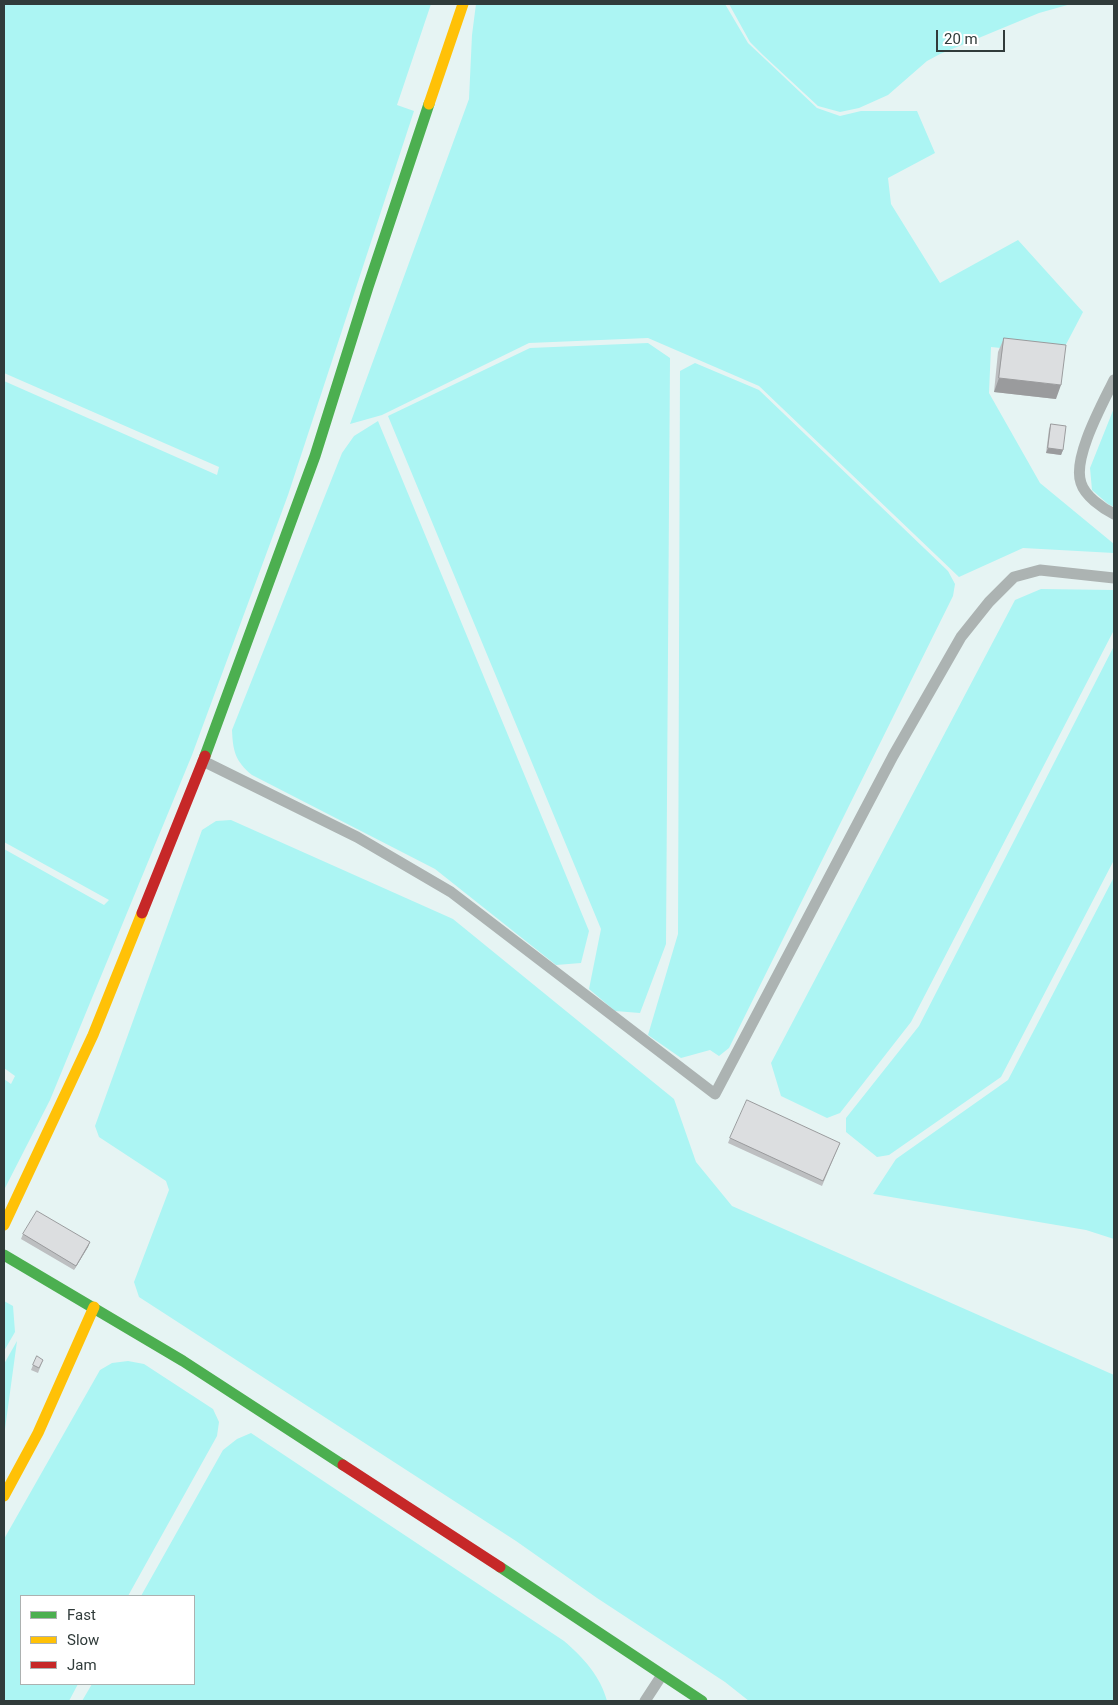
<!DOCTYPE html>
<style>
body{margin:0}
#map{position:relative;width:1118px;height:1705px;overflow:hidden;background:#e6f4f3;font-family:Roboto,sans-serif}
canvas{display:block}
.frame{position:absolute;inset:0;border:5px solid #303b3a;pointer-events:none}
.legend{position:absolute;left:20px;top:1595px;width:175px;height:90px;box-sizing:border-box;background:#fff;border:1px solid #acb1b0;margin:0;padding:6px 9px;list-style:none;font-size:15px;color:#303b3a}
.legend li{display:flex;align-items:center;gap:10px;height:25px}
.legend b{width:25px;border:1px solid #acb1b0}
.scale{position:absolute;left:936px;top:30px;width:69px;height:22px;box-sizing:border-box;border:2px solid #303b3a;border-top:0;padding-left:6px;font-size:15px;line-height:18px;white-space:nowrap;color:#303b3a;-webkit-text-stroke:4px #fff;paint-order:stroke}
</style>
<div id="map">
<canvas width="1118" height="1705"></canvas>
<div class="frame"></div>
<ul class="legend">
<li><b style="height:6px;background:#4caf50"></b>Fast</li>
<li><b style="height:6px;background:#ffc107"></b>Slow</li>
<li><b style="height:6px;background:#c62828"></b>Jam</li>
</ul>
<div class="scale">20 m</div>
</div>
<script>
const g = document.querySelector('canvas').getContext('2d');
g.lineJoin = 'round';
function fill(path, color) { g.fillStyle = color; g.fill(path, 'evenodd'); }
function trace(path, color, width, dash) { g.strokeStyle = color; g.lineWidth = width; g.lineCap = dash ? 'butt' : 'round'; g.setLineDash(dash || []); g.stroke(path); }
fill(new Path2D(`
 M4,4H431L397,105L414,111L288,495L192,755L50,1100L4,1190V1079L11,1084L15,1076L4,1068V849L104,905L109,900L4,842V381L217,475L219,467L4,373Z
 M476,4H725L748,43L817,108L840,116L861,111H917L935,153L888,178L891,204L940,283L1018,240L1083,312L1061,354L991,347L989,393L1040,483L1114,544V553L1023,548L959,577L759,386L648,338L529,343L382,415L350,424L469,99L472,35Z
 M729,4H1071L1039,13L940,54L927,61L888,95L859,108L840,112L818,106L763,55L750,42Z
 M648,343L670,358L666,944L640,1013L615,1011L589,989L601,929L388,416L530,348Z
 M695,363L759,390L948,571L955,584L953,596L729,1048L719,1056L710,1050L681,1058L648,1035L678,934L680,371Z
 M1114,408V507L1108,504L1092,490L1090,468Z
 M378,421L589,931L581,963L556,965L435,869L252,775C235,761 233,751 232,730L342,453L354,436Z
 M1041,589L1114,590V630L911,1022L840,1113L827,1118L781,1096L771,1063L1015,600Z
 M1114,646V860L1001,1077L889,1155L877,1157L846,1132V1118L919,1026Z
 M231,820L453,919L674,1099L696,1162L732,1206L1114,1375V1701H749L725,1682L597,1598L516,1541L139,1297L134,1282L169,1190L166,1181L99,1137L95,1126L202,830L216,821Z
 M1114,877V1239L1086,1230L873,1194L896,1159L1008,1080Z
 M4,1301L13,1306L15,1332L4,1351Z
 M17,1341L5,1429L4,1432V1364Z
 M128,1361L144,1364L213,1409L219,1422L217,1436L128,1596H21V1684H78L69,1701H4V1539L100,1370L112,1363Z
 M251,1433L564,1641C583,1657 601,1677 607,1701H82L92,1684H194V1596H141L223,1450L237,1439Z`), '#acf5f3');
trace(new Path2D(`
 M1114,380C1103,403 1072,458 1081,483C1085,496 1102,508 1114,514
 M203,761L357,837L451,892L715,1094L893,756L961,637L989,602L1014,577L1040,570L1114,578
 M645,1701L662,1675`), '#acb3b2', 11);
trace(new Path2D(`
 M205,756L315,456L368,287L429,104
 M4,1255L183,1361L343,1465
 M500,1567L702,1701`), '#4caf50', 11);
trace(new Path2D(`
 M429,104L463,4
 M4,1225L93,1035L142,913
 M4,1496L38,1433L94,1307`), '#ffc107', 11);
trace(new Path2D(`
 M142,913L205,756
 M343,1465L500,1567`), '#c62828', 11);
fill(new Path2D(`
 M1004,338L1056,399L994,392L998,352Z
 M1051,424L1063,450L1061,455L1046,453L1049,429Z
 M730,1138L840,1143L822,1186L728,1143Z
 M23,1234L90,1242L88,1247L74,1270L21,1239Z
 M43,1360L38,1373L31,1370L33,1365Z`), '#bdbfc1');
fill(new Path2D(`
 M999,378L1061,385L1056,399L994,392Z
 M1048,448L1063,450L1061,455L1046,453Z
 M90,1242L88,1247L74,1270L76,1266Z`), '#9a9b9d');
const building = new Path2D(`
 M1004,338L1066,345L1061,385L999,378Z
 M1051,424L1066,426L1063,450L1048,448Z
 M747,1100L840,1143L823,1181L730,1138Z
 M37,1211L90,1242L76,1266L23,1234Z
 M37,1356L43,1360L39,1368L33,1365Z`);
fill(building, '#dcdee0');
trace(building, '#9a9b9d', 1);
</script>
